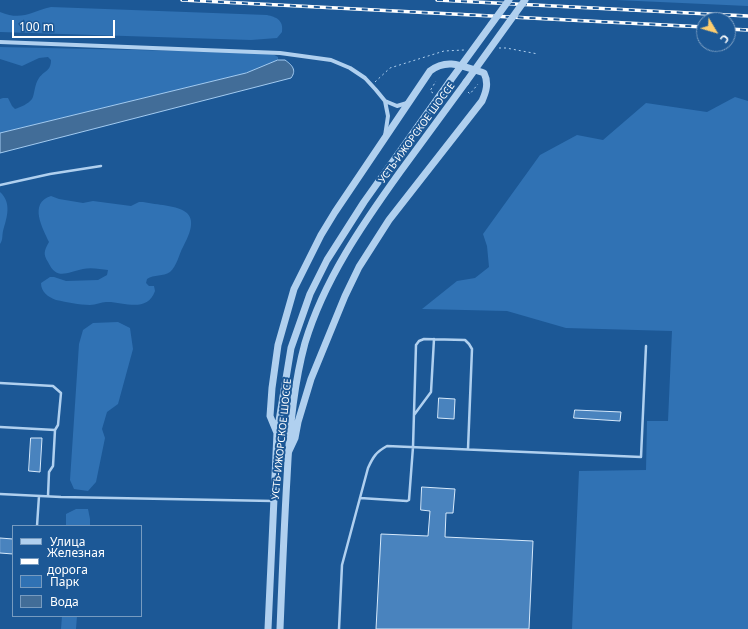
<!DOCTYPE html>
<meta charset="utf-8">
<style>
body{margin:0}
#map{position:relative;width:748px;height:629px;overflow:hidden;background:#1c5896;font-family:"Noto Sans",sans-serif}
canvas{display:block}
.legend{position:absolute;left:12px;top:525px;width:130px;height:92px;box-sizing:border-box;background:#1c5896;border:1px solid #779bc0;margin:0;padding:5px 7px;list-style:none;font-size:12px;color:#fff}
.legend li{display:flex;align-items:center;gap:8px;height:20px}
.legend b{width:20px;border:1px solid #779bc0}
.north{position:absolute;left:696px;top:12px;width:40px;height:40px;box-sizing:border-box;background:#1c5896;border:1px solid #779bc0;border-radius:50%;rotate:128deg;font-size:11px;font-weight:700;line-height:16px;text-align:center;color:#fff}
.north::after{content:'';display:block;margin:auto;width:14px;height:18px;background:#ffce6e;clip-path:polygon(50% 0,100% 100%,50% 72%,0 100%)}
.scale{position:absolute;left:12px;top:20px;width:103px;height:18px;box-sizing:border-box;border:2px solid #fff;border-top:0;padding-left:5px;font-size:12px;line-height:14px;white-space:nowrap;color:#fff;-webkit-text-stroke:3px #1c5896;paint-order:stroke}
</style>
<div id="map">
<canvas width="748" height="629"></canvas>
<ul class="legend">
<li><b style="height:5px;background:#b0d0ef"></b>Улица</li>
<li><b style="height:5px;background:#fff"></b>Железная дорога</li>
<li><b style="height:11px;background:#3072b4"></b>Парк</li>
<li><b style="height:11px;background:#426d98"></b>Вода</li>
</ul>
<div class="north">С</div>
<div class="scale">100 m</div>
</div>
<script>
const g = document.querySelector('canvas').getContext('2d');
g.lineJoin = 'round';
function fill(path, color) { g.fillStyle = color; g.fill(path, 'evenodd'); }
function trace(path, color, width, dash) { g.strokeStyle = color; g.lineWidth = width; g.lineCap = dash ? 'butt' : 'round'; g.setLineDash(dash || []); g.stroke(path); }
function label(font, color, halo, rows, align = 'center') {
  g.font = font + ' "Noto Sans",sans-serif'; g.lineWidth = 4; g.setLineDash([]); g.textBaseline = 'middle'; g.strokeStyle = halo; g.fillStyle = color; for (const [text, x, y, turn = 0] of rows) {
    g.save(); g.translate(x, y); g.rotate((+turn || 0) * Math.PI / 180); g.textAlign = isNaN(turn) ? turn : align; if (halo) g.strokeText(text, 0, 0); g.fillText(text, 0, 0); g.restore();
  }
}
fill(new Path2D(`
 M616,0H748V6Z
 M51,7L267,15C276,17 284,20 282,32L277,38L251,40L0,32V12C22,21 30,12 51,7Z
 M0,47L271,53L278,57V60L246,73L0,133V99L3,98H8L12,106L15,109C21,107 28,104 32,99C35,94 34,85 39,78C45,70 51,71 51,60L48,57L39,58L22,66L0,59Z
 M735,97L748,101V629H572L579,471L646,470L647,421H668L672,331L566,328L507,311L422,309L457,281L475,278L489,267L487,246L483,234L540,155L577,135L603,140L646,103L707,112Z
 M0,192C12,203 7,217 3,231C2,236 3,240 0,244Z
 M51,196L59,199L83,203L93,201L131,206L139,202H143C174,208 207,204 183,247C179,254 177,266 170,272C163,277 154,274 147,279L146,283L149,286H154L155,291C147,314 122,301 106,302C101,302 96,305 90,305C79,305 67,302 56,300C48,297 41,292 41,283L50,277H54L66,281L98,280L107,275L108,270C101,269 90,267 83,269C67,272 57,281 48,262C43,254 44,251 49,242C43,229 28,203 51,196Z
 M118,322L130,328L133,349L118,404L107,412L102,429L105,438L96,482L88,491L74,489L70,480L79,344L83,330L93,323Z
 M76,509H88L90,519V526H66V514Z
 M62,616H77L76,629H61Z`), '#3072b4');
const water = new Path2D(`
 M278,60H285C292,65 297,70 291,78L0,153V133L246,73Z`);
fill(water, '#426d98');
trace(water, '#a3cbf1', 1);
const building = new Path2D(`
 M439,398L455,399L454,419L438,418Z
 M575,410L621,412L620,421L574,418Z
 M31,438H42L40,472L29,471Z
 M422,487L455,489L453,513H446L445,537L533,541L529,629H376L381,534L428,536L430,511L421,510Z
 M0,538L13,539V554L0,553Z`);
fill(building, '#4983be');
trace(building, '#d6e9fb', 1);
trace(new Path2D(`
 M499,48H506L538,54
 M375,82L390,68L444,51L464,50
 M468,92L470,94L478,84
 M433,93L430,91L436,81`), '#b0d0ef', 1, [2, 3]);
trace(new Path2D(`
 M0,185L50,174L101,166
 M0,383L53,386L61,393L58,425L55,430L0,427
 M414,415L431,392L434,339
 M0,494L61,497L273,501
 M48,496L49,472L53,466L55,430
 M360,498L407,501L409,500L413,447L416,345L419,341L424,339L465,340L469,344L472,349L468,449
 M37,526L39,496
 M339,629L342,565L368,468C373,457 376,452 387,446L641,457L646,346`), '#b0d0ef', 2.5);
trace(new Path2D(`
 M0,42L280,53L331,60L350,68L365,78L376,90L385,101L388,116L385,136
 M385,101L397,106L407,103`), '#b0d0ef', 4);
trace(new Path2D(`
 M277,433L270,416L272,388L278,345L294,289L321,235L335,212L430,71C448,57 464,67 484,73C489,83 486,92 482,101L389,220L359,267L345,296L311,379L298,422L295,438L288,453
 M268,629L277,433L291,348L310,294L327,260L364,202L450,81
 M280,629C282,579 284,528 287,478C289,433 293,387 305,343C324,280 362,225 400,172C422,142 444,112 466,82`), '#b0d0ef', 7);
const rail = new Path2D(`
 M182,0L704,27
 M437,0L748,16
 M728,29L748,30`);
trace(rail, '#fff', 3.5);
trace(rail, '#1c5896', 2, [6]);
trace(new Path2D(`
 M450,81L509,0
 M466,82L525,0`), '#b0d0ef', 7);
label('10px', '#fff', '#1c5896', [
 ["УСТЬ-ИЖОРСКОЕ ШОССЕ",417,133,-54],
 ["УСТЬ-ИЖОРСКОЕ ШОССЕ",282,439,-84]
]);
</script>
